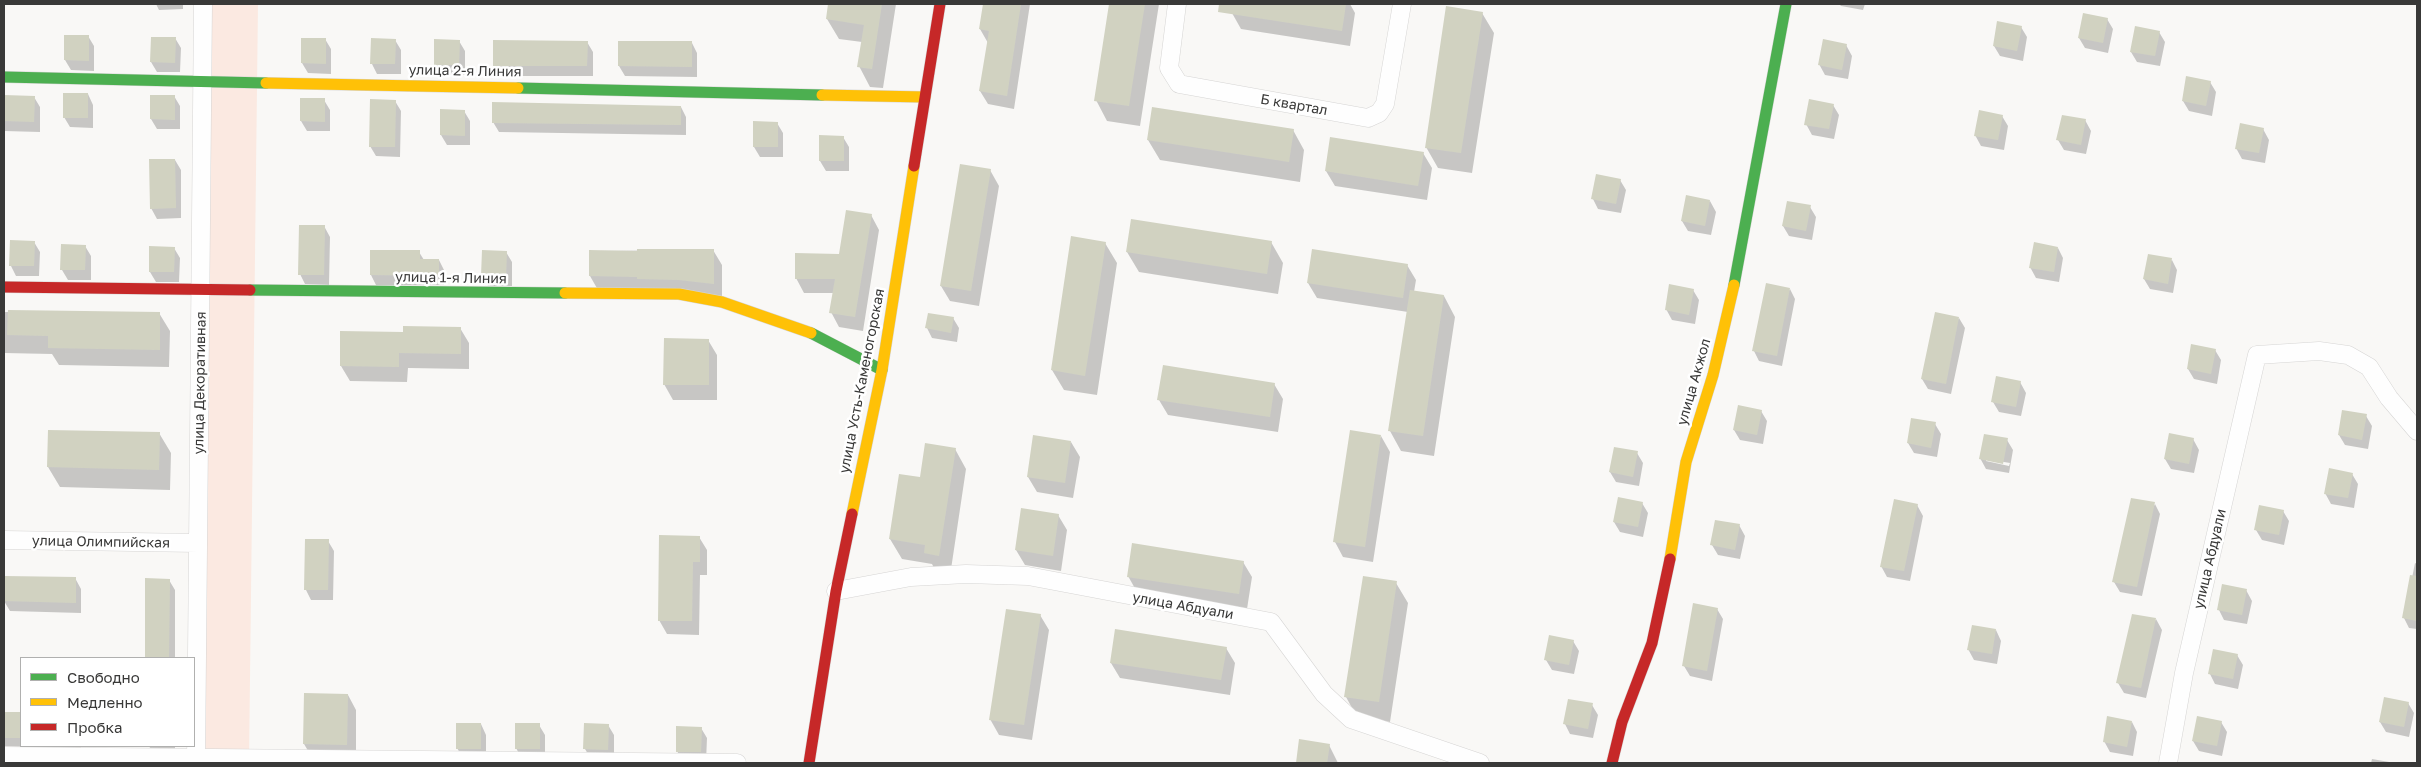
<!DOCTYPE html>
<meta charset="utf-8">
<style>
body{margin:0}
#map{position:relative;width:2421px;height:767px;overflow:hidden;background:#f9f8f6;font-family:"Golos Text",sans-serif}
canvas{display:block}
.frame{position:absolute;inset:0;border:5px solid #393938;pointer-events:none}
.legend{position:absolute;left:20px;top:657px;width:175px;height:90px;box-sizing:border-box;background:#fff;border:1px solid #b0b0af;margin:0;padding:6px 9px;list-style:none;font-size:15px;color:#393938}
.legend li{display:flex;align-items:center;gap:10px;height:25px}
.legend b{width:25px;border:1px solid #b0b0af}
</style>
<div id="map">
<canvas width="2421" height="767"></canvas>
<div class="frame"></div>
<ul class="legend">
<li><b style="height:6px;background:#4caf50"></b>Свободно</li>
<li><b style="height:6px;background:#ffc107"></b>Медленно</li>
<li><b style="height:6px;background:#c62828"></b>Пробка</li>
</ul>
</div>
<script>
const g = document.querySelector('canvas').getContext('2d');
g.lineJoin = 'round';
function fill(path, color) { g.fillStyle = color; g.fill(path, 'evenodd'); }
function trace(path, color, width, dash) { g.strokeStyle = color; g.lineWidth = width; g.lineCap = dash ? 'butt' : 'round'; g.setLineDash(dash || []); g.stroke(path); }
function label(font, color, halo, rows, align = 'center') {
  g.font = font + ' "Golos Text",sans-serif'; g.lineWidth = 5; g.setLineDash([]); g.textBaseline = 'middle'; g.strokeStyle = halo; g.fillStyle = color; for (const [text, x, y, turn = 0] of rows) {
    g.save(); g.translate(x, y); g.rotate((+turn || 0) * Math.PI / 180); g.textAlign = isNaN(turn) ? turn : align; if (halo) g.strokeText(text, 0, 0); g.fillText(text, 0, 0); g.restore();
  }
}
fill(new Path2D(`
 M207,4H258L249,763H197Z`), '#fbe9e1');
fill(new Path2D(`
 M156,4H183V9L159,10Z
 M829,4H896L883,88L870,87L859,66L862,42L839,39L827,19Z
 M984,4H1030L1014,109L988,104L980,91L988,43L980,29Z
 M1111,4H1159L1140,126L1107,121L1096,100Z
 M1234,4H1350L1355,13L1350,46L1241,29L1232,13Z
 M1839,4H1865L1863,10L1841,6Z
 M1482,13L1494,33L1472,173L1438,168L1426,147Z
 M2107,19L2113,29L2108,53L2085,48L2079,38Z
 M2021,27L2027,37L2023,61L2000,56L1994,46Z
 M2159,32L2165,42L2160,66L2137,62L2131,52Z
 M65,36H88L94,46V71L71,70L65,60Z
 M175,38L181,48L180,72H157L151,62Z
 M302,39H325L331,49V74L308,73L302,63Z
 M395,40L401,50V74H377L372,64Z
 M459,41L465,51V75H442L436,65Z
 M587,42L593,52V76H500L494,65Z
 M620,42L692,43L697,53V77L625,76L619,66Z
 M1846,45L1852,56L1848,79L1825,75L1819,64Z
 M2210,82L2216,92L2212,116L2189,111L2183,101Z
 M88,94L93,105V128L70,127L64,117Z
 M174,96L180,106V129H157L151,119Z
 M4,97H34L40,107V132L4,131Z
 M324,100L330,110V131H307L301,121Z
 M395,101L401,111L400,157L376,156L370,146Z
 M1833,105L1839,115L1834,139L1812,135L1806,124Z
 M681,107L686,117V135L499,132L493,122Z
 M464,111L470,121V145H447L441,135Z
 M2002,116L2008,126L2004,150L1981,146L1975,135Z
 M2085,120L2091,131L2086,154L2064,150L2058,140Z
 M777,123L783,133V157H760L754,147Z
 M2263,129L2269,140L2265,163L2242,159L2236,148Z
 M1293,130L1304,150L1300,182L1160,160L1148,140Z
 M843,137L849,147V171H826L820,161Z
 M1423,153L1432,168L1427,200L1335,186L1326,171Z
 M175,160L181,170V218L157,219L151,208Z
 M990,170L999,186L979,306L950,301L941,286Z
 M1620,180L1626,190L1621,213L1598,209L1593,199Z
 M1710,201L1716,212L1711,235L1688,231L1682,221Z
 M1810,207L1816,217L1812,240L1789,236L1783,226Z
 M871,215L879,230L863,331L839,327L831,312L834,293H804L796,278L840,255Z
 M324,226L330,237L329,285L305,284L300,274Z
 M34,242L40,252L39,276H16L11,266Z
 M1271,242L1283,263L1278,294L1139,272L1127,252Z
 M1105,243L1117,263L1097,395L1064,390L1052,370Z
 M85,246L91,256V280H68L62,270Z
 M174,248L180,258L179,282H156L150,272Z
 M2058,248L2063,258L2059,282L2036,278L2030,267Z
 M713,250L722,265V298L598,290L590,276L591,251Z
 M371,251L419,252L424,260H439L444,270V285H376L371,275Z
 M506,252L512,262V286H488L483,276Z
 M2172,260L2177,270L2173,293L2150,289L2144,279Z
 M1407,265L1416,280L1414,292L1444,296L1455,317L1434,456L1401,451L1390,431L1408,312L1317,298L1308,283Z
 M1790,289L1795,299L1782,366L1759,361L1754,351Z
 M1693,290L1699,300L1695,324L1672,320L1666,309Z
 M4,312L159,313L170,331L169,367L59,365L52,354L4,353Z
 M953,318L959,328L957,342L932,338L927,328Z
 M1959,318L1965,328L1951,394L1928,389L1922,379Z
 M460,328L469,343V369L408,368L407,382L350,381L341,366L404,333Z
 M708,340L717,355V400H673L664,384Z
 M2215,350L2221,360L2217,384L2194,379L2188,369Z
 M2020,382L2026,393L2021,416L1999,412L1993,402Z
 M1274,384L1283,399L1278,432L1168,415L1159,400Z
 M1761,411L1767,421L1763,444L1740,440L1734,430Z
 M2366,416L2372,426L2368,449L2345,445L2339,435Z
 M1935,424L1941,434L1937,457L1914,453L1908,443Z
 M49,431L159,433L171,453L170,490L60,487L48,467Z
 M1381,436L1390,452L1373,562L1343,557L1335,542Z
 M2193,439L2199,450L2194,473L2171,469L2165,459Z
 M2007,440L2013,450L2009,473L1986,469L1980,458ZM1986,459L2010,463L2009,466L1986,461Z
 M1071,442L1080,457L1073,498L1037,492L1028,477Z
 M955,449L966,469L950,576L937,574L932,564L902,559L890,539L921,479Z
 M1637,453L1643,463L1639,486L1616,482L1610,472Z
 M2352,474L2358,484L2354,508L2331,504L2325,493Z
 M1642,503L1648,513L1643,537L1620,532L1614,522Z
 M2155,504L2160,514L2142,596L2120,592L2114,582Z
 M1917,505L1923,516L1910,581L1887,577L1881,566Z
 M2283,511L2289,521L2284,545L2262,540L2256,530Z
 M1058,515L1067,530L1061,571L1025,565L1016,550Z
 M1739,525L1745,536L1740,559L1718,555L1712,545Z
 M699,537L707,550V575H700L699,635L667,634L659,620Z
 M328,541L334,551L333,600H311L306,590Z
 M1243,562L1252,577L1247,609L1137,592L1128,576Z
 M2415,563L2417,564V629L2409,628L2404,618Z
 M75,578L81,589V613L10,611L4,601Z
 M146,580H169L175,590V658H146Z
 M1396,583L1408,603L1390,722L1357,717L1346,697Z
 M2246,590L2252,601L2247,624L2224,620L2219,610Z
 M1717,609L1723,619L1712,681L1690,676L1684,666Z
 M1040,615L1049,630L1032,740L999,735L990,719Z
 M2156,619L2162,630L2146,698L2124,693L2118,683Z
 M1996,630L2001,641L1997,664L1974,660L1968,649Z
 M1573,641L1579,651L1574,674L1552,670L1546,660Z
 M1226,648L1235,663L1230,695L1120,678L1111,663Z
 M2237,655L2243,665L2238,689L2215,684L2210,674Z
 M305,694L348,695L356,710V760L313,759L304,744Z
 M2408,703L2414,713L2409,737L2386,732L2380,722Z
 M1592,705L1598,715L1593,738L1570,734L1565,724Z
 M4,713L21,714V746H81V751H58L56,748L4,746Z
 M2132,722L2137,732L2133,756L2110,752L2104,741Z
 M2221,722L2227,732L2222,756L2199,751L2193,741Z
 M481,724L486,735V759L463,758L457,748Z
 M539,725L545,735V759H522L516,748Z
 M608,725L614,735V759H591L585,749Z
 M701,728L707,738L706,762H683L677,751Z
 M1300,741L1329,745L1338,763H1297Z
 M149,746H175V752H152Z
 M2372,759L2395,763H2371Z`), '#0003');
fill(new Path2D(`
 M828,4H882L872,69L857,67L864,25L826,19Z
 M983,4H1021L1007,96L979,91L989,31L979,29Z
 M1109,4H1145L1129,106L1094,101Z
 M1219,4H1346L1342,31L1218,12Z
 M1446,6L1483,12L1461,153L1425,148Z
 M2083,13L2108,18L2103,43L2078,38Z
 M1997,21L2022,26L2017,51L1993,46Z
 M2135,26L2160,31L2155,56L2130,52Z
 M64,35H89V61L64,60Z
 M151,37H176L175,63L150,62Z
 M301,38H326V64L301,63Z
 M371,38L396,39L395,64H370Z
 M434,39L460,40L459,65H434Z
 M1823,39L1847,44L1842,70L1818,65Z
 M493,40L588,41L587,66H493Z
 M618,41H692V67L618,66Z
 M2186,76L2211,81L2206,106L2182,101Z
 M63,93H88V118H63Z
 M4,95L35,96L34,122L4,121Z
 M150,95H175V120L150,119Z
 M300,98H325V122L300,121Z
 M370,99L396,100L395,147H369Z
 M1809,99L1834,104L1829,129L1804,125Z
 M492,102L681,106V125L492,123Z
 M1152,107L1294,129L1289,162L1147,140Z
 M440,109L465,110V136L440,135Z
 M1979,110L2003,115L1998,140L1974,136Z
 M2062,115L2086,119L2081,145L2056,140Z
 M753,121L778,122V147H753Z
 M2240,123L2264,128L2259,153L2235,149Z
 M819,135L844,136V161H819Z
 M1330,137L1424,152L1418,186L1325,171Z
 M149,159H175L176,208L150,209Z
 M960,164L991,169L971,291L940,286Z
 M1596,174L1621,179L1616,204L1591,199Z
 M1686,195L1710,200L1705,226L1681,221Z
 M1787,201L1811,205L1806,231L1782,226Z
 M846,210L872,214L855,317L829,313L835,279H795V253L839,254Z
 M1131,219L1272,241L1267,274L1126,252Z
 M299,225H325L324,275H298Z
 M1071,236L1106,242L1085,376L1051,370Z
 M10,240L35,241L34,266H9Z
 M2034,242L2058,247L2054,272L2029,268Z
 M61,244L86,245L85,270H60Z
 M149,246L175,247L174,272H149Z
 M637,249H714V284L679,280L637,279V277L589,276V250L637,251Z
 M1312,249L1408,264L1403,298L1307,283Z
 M370,250H420V259H439V276L370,275Z
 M482,250L507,251L506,276H481Z
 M2148,254L2172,258L2168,284L2143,279Z
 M1766,283L1790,288L1777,356L1752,351Z
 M1669,284L1694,289L1689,315L1665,310Z
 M1410,290L1444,295L1423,436L1388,431Z
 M8,310L160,312V350L48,348V336L7,335Z
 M1935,312L1959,317L1946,384L1921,379Z
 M928,313L954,317L951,333L925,328Z
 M403,326L461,327V354L399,353V367L340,366V331L403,332Z
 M664,338L709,339V385H663Z
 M2191,344L2216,349L2211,374L2187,369Z
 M1163,365L1275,383L1270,417L1157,400Z
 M1996,376L2021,381L2016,407L1991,402Z
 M1738,405L1762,410L1757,435L1733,430Z
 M2342,410L2367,414L2362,440L2338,435Z
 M1911,418L1936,422L1931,448L1907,443Z
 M48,430L160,432L159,470L47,467Z
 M1350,430L1381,435L1365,547L1333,542Z
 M2169,433L2194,438L2189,464L2164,459Z
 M1984,434L2008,438L2003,464L1979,459Z
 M1033,435L1071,441L1065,483L1027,477Z
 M925,443L956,448L939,556L924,553L925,545L889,539L899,474L920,477Z
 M1614,447L1638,451L1633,477L1609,472Z
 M2329,468L2353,473L2348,498L2324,494Z
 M1618,497L1643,502L1638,527L1613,522Z
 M2131,498L2155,502L2137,587L2112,582Z
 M1894,499L1918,504L1904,571L1880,567Z
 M2259,505L2284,510L2279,535L2254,530Z
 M1021,508L1059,514L1053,556L1015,550Z
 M1715,520L1740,524L1735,550L1710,545Z
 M659,535L700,536V562H693L692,621H658Z
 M305,539H329L328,590H304Z
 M1132,543L1244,561L1239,594L1127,577Z
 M2410,575L2417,576V621L2402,618Z
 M4,576L76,577V603L4,601Z
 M1363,576L1397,581L1379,702L1344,697Z
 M145,578L170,579L169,658H145Z
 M2222,584L2247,589L2242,615L2217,610Z
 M1693,603L1718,608L1707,671L1682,666Z
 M1006,609L1041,614L1024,725L989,720Z
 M2132,614L2156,618L2141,688L2116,683Z
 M1972,625L1996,629L1992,654L1967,650Z
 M1115,629L1227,647L1221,680L1110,663Z
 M1549,635L1574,640L1569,665L1544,660Z
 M2213,649L2238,654L2233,679L2208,674Z
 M304,693L348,694L347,745L303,744Z
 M2384,697L2409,702L2404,727L2379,722Z
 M1568,699L1593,703L1588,729L1563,724Z
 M4,712H21V738H4Z
 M2107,716L2132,721L2127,747L2103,742Z
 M2197,716L2222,721L2217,746L2192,741Z
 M456,723H481V749H456Z
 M515,723H540V749H515Z
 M584,723L609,724L608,750L583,749Z
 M676,726L702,727L701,752H676Z
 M1299,739L1330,744L1327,763H1296Z`), '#d1d2c1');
const street = new Path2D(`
 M1177,4L1169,68L1179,84L1368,118L1379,113L1385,104L1402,4
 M4,540L198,543
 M836,591L911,577L966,574L1028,576L1271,622L1324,694L1351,719L1480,763
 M4,756L737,763
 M196,763L203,4
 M2168,763L2184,673L2257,355L2319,351L2348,355L2369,367L2389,398L2417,431`);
const fast = new Path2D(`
 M4,77L266,83
 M518,88L822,95
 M1734,285L1786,4
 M250,290L565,293
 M811,333L882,370`);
const slow = new Path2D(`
 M266,83L518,88
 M822,95L925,97
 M565,293L679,294L722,302L811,333
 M852,514L882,370L914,166
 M1670,559L1686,462L1713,375L1734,285`);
const jam = new Path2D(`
 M914,166L940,4
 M4,287L250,290
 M809,763L836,591L852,514
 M1612,763L1622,722L1652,643L1670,559`);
trace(street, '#d6d5d4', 19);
trace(fast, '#d6d5d4', 12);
trace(slow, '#d6d5d4', 12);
trace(jam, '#d6d5d4', 12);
trace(street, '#fefefe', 18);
trace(fast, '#4caf50', 11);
trace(slow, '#ffc107', 11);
trace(jam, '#c62828', 11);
label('14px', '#393938', '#fff', [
 ["улица 2-я Линия",465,71,1],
 ["Б квартал",1294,105,10],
 ["улица 1-я Линия",451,278,1],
 ["улица Усть-Каменогорская",862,381,-79],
 ["улица Акжол",1694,382,-74],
 ["улица Декоративная",200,383,-89],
 ["улица Олимпийская",101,542,1],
 ["улица Абдуали",2210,559,-77],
 ["улица Абдуали",1183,606,10]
]);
</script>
